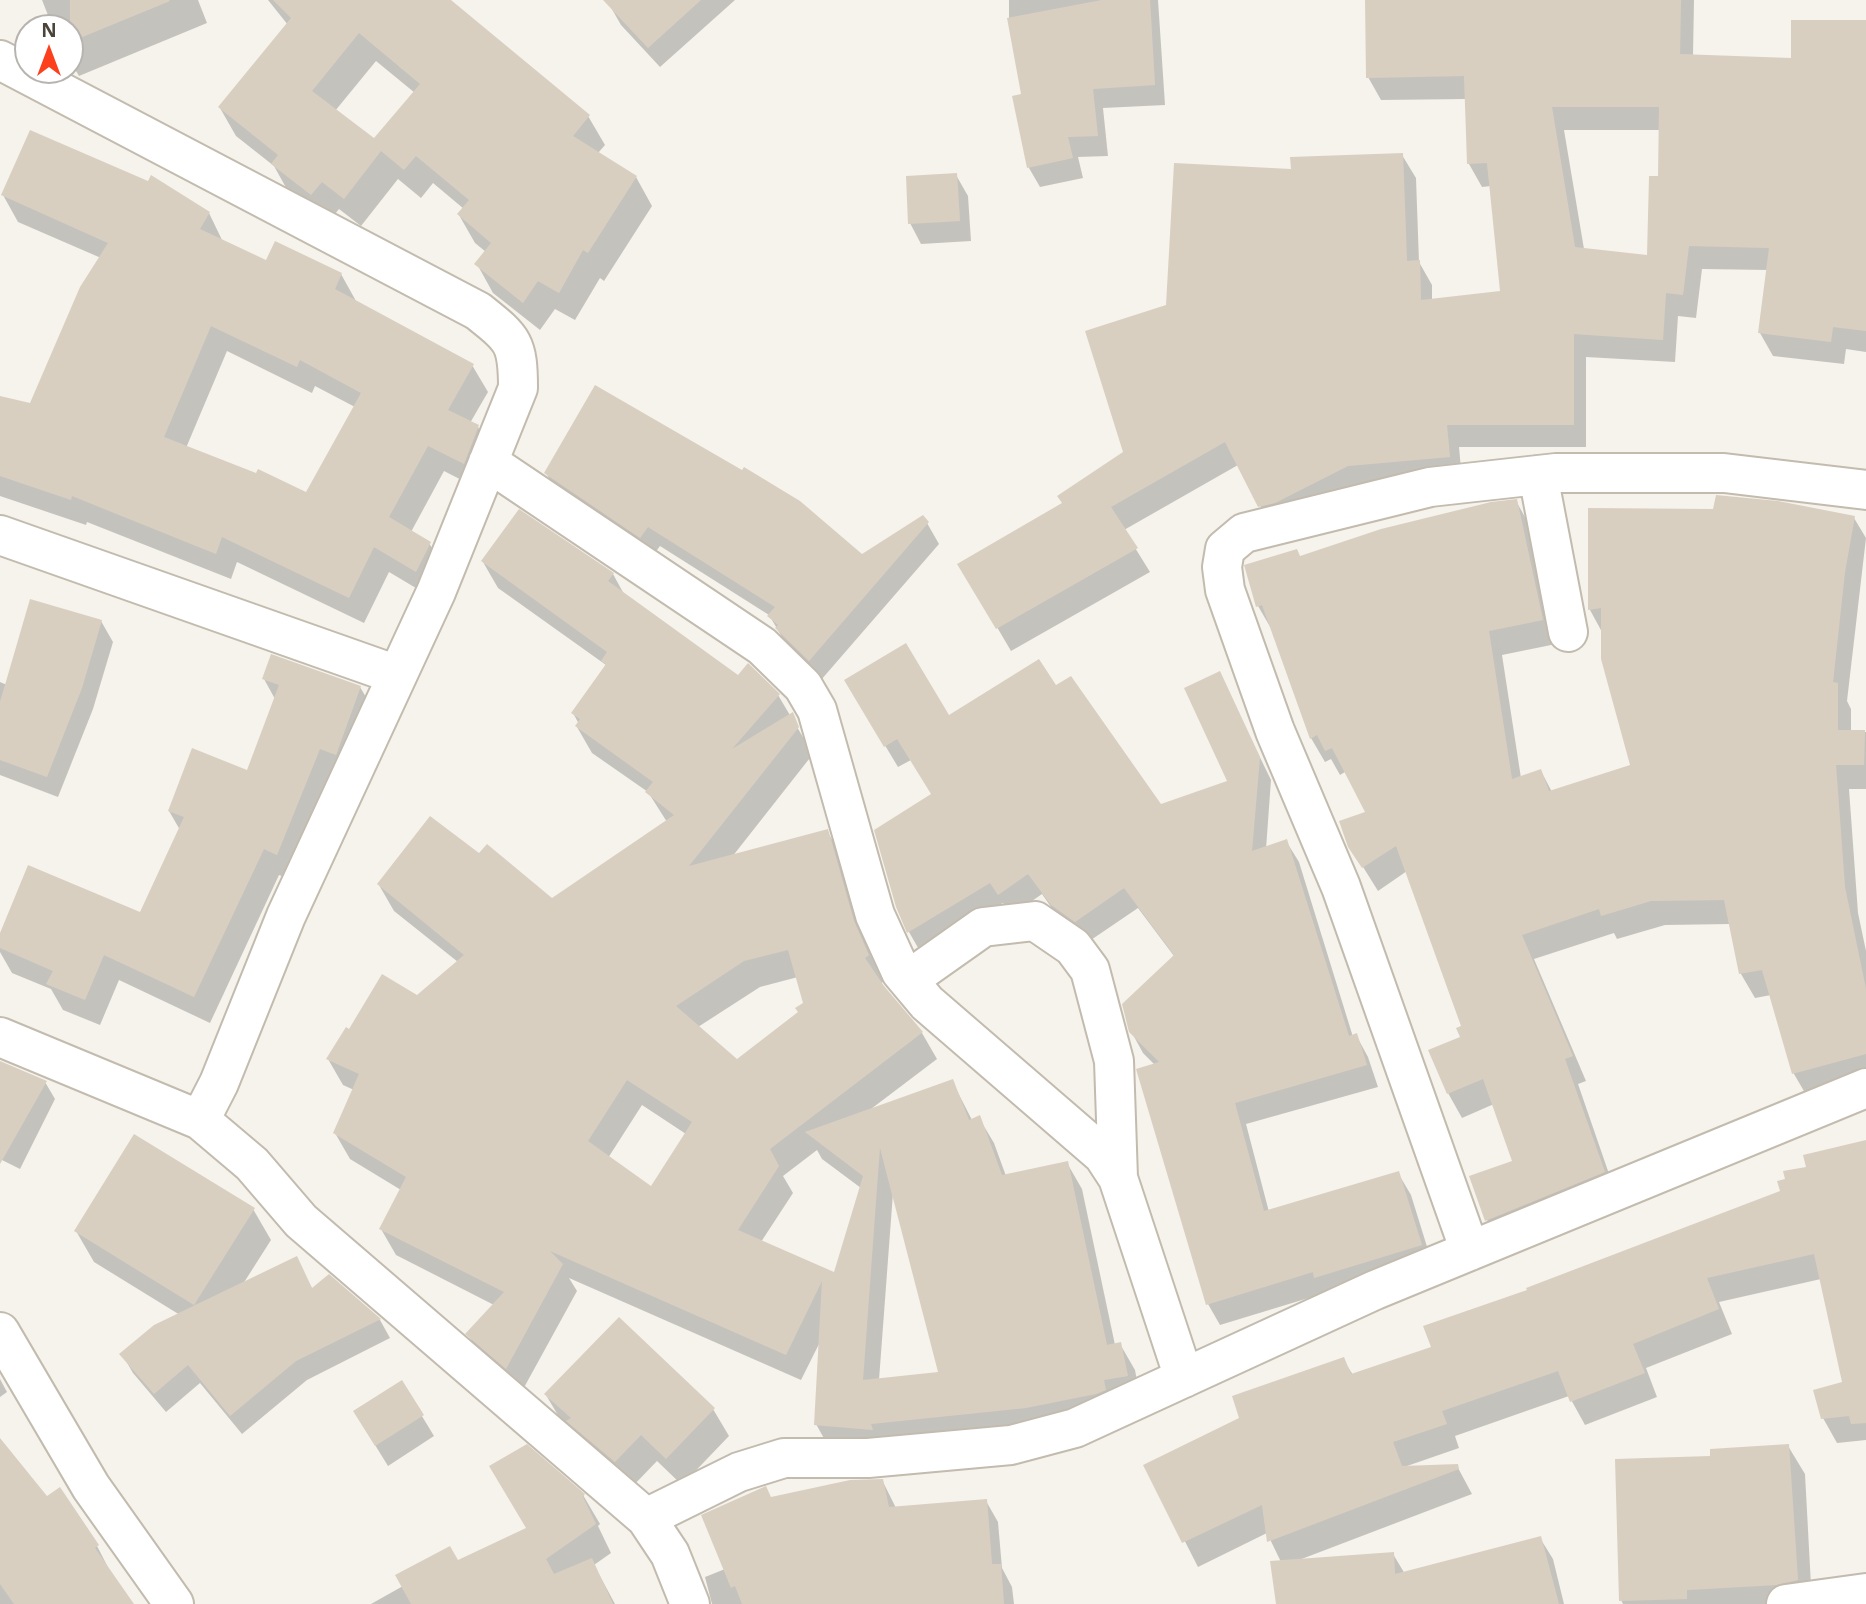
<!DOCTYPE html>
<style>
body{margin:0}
#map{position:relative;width:1866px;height:1604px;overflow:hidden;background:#f6f3ec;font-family:"Open Sans",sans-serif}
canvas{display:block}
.north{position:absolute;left:14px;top:14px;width:70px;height:70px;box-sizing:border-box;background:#fff;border:2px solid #b7b4b0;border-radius:50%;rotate:0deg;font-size:19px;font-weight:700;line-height:28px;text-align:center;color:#4b4439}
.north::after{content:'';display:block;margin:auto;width:24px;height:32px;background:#fc3f1d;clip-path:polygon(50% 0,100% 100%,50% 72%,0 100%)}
</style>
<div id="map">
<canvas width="1866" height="1604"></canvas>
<div class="north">N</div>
</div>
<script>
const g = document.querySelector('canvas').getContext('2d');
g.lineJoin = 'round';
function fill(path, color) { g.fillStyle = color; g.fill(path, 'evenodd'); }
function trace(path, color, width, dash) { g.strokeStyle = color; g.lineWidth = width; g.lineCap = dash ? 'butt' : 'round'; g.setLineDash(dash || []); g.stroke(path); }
fill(new Path2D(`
 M42,0H198L207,23L79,76L70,61V28H53Z
 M268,0H448L588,116L605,145L598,153L636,177L652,206L604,281L600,278L575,320L555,309L540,330L493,293L477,264L486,252L475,243L459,215L464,209L433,183L421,198L398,179L361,226L339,209L328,223L289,193L274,166L236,136L220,108L288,25ZM376,61L415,93L375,141L335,111Z
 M614,0H735L660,67L621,25L609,4Z
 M1009,0H1158L1165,105L1103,108L1108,156L1078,157L1083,178L1040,187L1029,168L1014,97L1023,95L1009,21Z
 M1367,0H1694L1693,56L1793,59L1866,21V352L1846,349L1844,364L1773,356L1760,333L1768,270L1702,269L1696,318L1678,316L1675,362L1586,357V447H1459L1462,480L1273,529L1238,465L1124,530L1150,572L1011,651L960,564L1064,504L1125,453L1168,306L1293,171L1402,155L1416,178L1419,262L1432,285V300L1502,293L1491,186L1482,187L1469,164L1467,99L1381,100L1368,77ZM1564,130H1661L1659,178L1649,257L1584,249Z
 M956,175L968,196L971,241L921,244L910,223Z
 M3,195L209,213L223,242L267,263L341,274L356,301L472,365L488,392L470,423L478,427L494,453L479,489L444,471L411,532L429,543L445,570L431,597L389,572L364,623L237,562L231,579L87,522L86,525L0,496V398L31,405L101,258L18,222ZM227,351L312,393L315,386L355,407L306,494L186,448Z
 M546,473L862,556L927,523L939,544L821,680L789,649L769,615L660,546L652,557L558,493Z
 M1516,501L1530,526L1556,644L1502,655L1521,778L1541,771L1552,792L1632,766L1602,632L1590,610V510L1854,518L1866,538L1847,701L1851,709V732H1866V789H1849L1858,913L1866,951V1082L1808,1098L1794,1074L1771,995L1755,998L1741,974L1731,924L1665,925L1617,939L1614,933L1534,959L1586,1081L1578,1084L1617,1197L1501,1244L1487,1220L1471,1177L1514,1162L1494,1104L1462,1118L1448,1093L1463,1027L1407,871L1378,891L1350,846L1368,813L1345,772L1340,775L1331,759L1325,762L1311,738L1272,630L1258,606L1300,557Z
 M483,562L613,574L625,596L738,678L778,695L813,754L732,857L827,831L842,857L868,949L883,982L880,984L922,1033L937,1059L871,1109L952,1081L972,1120L979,1118L994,1143L1006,1176L1067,1163L1082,1189L1115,1345L1120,1344L1135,1370L1141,1402L1120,1416L831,1451L816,1424L821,1340L801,1380L569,1278L577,1291L521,1393L483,1360L468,1334L494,1305L396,1255L381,1229L401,1190L350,1159L335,1133L354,1090L343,1085L328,1059L350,1031L417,997L458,962L394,911L379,885L480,856L552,900L667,822L648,792L592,753L577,727L579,724L573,713L606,665L498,588ZM798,977L805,1003L800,1013L737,1061L698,1027L760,987ZM642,1105L686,1134L651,1189L608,1158ZM817,1150L822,1159L861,1188L835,1274L761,1242L793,1193L783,1176ZM893,1193L941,1374L879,1380Z
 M101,621L113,642L93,709L58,797L0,775V682L7,685Z
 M1219,673L1271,780L1266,849L1286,841L1299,862L1353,1037L1356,1035L1368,1057L1378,1087L1246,1124L1269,1212L1398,1173L1411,1195L1433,1266L1325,1293L1220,1325L1208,1304L1155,1065L1143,1053L1131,1031L1174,956L1138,908L1088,942L1065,927L1042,894L1012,915L1003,903L921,953L909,932L933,795L911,760L898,767L859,702L949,718L1055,688L1161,806L1230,783Z
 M264,679L360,687L376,714L292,880L279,875L210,1023L119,980L100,1025L63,1010L51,989L12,973L0,952V937L141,915L180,830L169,811L248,773L275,699Z
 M0,1063L45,1082L55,1099L20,1169L0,1159Z
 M1866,1142V1440L1837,1443L1823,1418L1844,1383L1821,1279L1719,1302L1732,1334L1646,1368L1657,1397L1585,1425L1569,1396L1455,1436L1459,1448L1407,1466H1457L1472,1494L1299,1560L1393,1554L1405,1574L1540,1538L1553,1559L1564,1604H1278L1281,1562L1267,1533L1198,1567L1146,1465L1242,1419L1343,1359L1353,1375L1433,1349L1529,1292L1782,1192L1808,1168Z
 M253,1209L271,1240L243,1284L296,1259L313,1290L329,1276L380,1320L390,1338L307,1380L242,1434L200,1383L166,1412L133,1373L122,1354L180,1315L94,1262L76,1231Z
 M0,1379L7,1392L0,1397Z
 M402,1383L434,1436L388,1466L367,1432Z
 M546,1395L713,1409L729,1436L682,1485L657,1461L631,1488L562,1422Z
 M0,1441L46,1498L97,1546L113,1577L132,1604H0Z
 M1788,1446L1805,1474L1812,1604H1623L1621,1600L1712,1458Z
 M882,1480L896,1508L986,1501L998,1522L1002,1568L1012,1587L1014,1604H712L705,1577L725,1569L771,1499Z
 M583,1495L600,1524L598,1526L611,1553L594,1565L615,1604H371L403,1586L528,1529Z`), '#0003');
fill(new Path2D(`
 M70,0H169L170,1L70,42Z
 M273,0H451L590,115L573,136L637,176L588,253L583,250L559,293L538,281L523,303L474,264L491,243L457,214L469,200L416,156L404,170L381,151L344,199L322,182L311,195L271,164L278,155L218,107L291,18ZM359,33L420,84L374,138L312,91Z
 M603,0H701L648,48Z
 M1102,0H1150L1155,85L1093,89L1098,136L1068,137L1073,158L1027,168L1012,96L1021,94L1007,18Z
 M1365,0H1681L1680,54L1791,58V20H1866V331L1833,327L1831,342L1758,333L1769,248L1689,246L1683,295L1666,293L1663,340L1574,334V425H1447L1450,457L1348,466L1275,503L1258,507L1225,442L1111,507L1138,548L996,629L957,564L1062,503L1057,496L1123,452L1085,331L1166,305L1174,163L1291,169L1290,157L1403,153L1407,261L1420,260L1421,300L1500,291L1487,163L1467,164L1464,76L1366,78ZM1552,107H1659L1658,176H1649L1647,255L1575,247Z
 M30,130L148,181L151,175L210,212L200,229L266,260L275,241L342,273L335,289L474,364L448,410L479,425L464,464L428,446L389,517L431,542L416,572L374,547L349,598L222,537L216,554L72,496L71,500L0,476V396L30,403L80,287L108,243L1,195ZM211,326L297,367L300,360L361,393L306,492L258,469L256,473L164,437Z
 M957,173L960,221L908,224L906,176Z
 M595,385L742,470L744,467L800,501L862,554L923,515L929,522L809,661L775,628L778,625L767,616L775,607L648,527L640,538L544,473Z
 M1716,495L1778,501L1855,516L1845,572L1833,682L1838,683V730H1865L1864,765H1836L1845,887L1866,989V1054L1792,1074L1762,970L1739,974L1724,900L1651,901L1601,916L1599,909L1522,935L1573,1056L1565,1059L1605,1172L1485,1221L1469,1176L1512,1161L1483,1079L1447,1094L1428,1050L1460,1037L1456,1028L1461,1026L1396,846L1362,868L1348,847L1339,821L1365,812L1332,748L1325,751L1317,735L1310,739L1262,605L1256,607L1244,565L1297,549L1300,556L1381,529L1491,502L1517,499L1543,620L1489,631L1512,779L1541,769L1549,791L1630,765L1601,659V608L1588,610V508L1713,509Z
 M519,509L614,573L608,581L738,675L748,663L780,694L732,749L793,712L799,727L689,866L828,829L854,921L869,955L865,958L884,986L923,1032L770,1149L779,1166L738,1230L834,1272L863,1176L805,1132L953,1079L969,1120L980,1115L1002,1175L1068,1161L1107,1345L1121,1342L1128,1376L1104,1380L1106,1390L1096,1394L1026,1408L871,1424L873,1430L814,1425L822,1281L786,1355L550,1251L563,1264L506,1369L465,1334L504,1292L379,1229L406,1177L333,1133L359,1074L326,1059L346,1027L349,1029L382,974L417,995L464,955L377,884L430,816L479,853L487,844L552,898L674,815L645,792L653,782L575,726L580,719L571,713L606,664L601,661L607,652L481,561ZM788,950L803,1003L795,1008L798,1012L737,1059L676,1006L744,961ZM627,1080L692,1122L651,1186L588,1141ZM880,1148L938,1372L863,1380L877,1187Z
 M30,599L102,620L82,688L47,777L0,760V702Z
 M906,643L949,715L1039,659L1056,685L1071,676L1161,804L1227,781L1184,688L1220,671L1260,757L1252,851L1287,839L1349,1036L1357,1033L1367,1065L1235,1103L1264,1211L1399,1171L1422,1245L1314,1278L1313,1272L1206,1305L1136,1069L1159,1062L1129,1032L1122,1004L1174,955L1124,888L1075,922L1051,905L1028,874L998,895L990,883L907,933L896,907L874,830L931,794L897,739L884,747L844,680Z
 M271,654L361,686L336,755L320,749L277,855L264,849L194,997L104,955L85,1000L46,984L53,971L0,948V933L28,865L140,912L184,817L168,811L192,748L247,770L279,685L262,679Z
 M0,1061L47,1081L0,1164Z
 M134,1134L255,1208L194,1305L74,1231Z
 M1866,1140V1423L1851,1424L1849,1416L1821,1419L1813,1390L1842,1382L1814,1254L1707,1278L1719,1309L1633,1344L1645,1373L1570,1402L1558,1371L1442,1411L1447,1424L1393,1442L1402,1466L1458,1464L1459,1469L1267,1542L1262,1505L1182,1543L1143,1465L1239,1418L1232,1396L1344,1357L1351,1374L1431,1347L1423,1326L1527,1290L1526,1288L1780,1191L1777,1181L1785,1179L1783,1171L1806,1167L1803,1155Z
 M297,1256L312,1288L329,1274L381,1319L296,1361L230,1416L188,1365L154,1394L119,1354L154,1325Z
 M619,1317L715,1408L666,1459L641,1435L615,1462L566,1421L571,1418L544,1394Z
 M402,1380L424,1415L375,1446L353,1411Z
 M0,1438L47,1496L60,1487L99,1545L95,1548L134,1604H14L0,1584Z
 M527,1444L585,1494L583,1497L596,1524L546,1559L554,1574L592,1558L613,1604H411L395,1575L450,1546L458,1560L526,1528L489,1466Z
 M1789,1444L1798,1580L1777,1585L1687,1590V1599L1619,1601L1615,1459L1710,1456V1449Z
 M883,1479L889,1507L987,1499L992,1564H1001L1004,1604H742L735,1586L731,1588L701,1515L766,1486L771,1497L850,1480Z
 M1541,1536L1559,1604H1276L1270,1561L1394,1552L1395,1574Z`), '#d8cfc1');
const minor = new Path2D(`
 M0,60L478,311C513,339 518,342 518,388L436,592L286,916L219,1083L200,1120L252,1164L301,1221L646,1518L670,1554L690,1604
 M488,462L762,646L803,686L817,710L875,915L901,972L927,1003L1103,1155L1118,1178L1184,1378
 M1538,475L1568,632
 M0,535L397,675
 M908,980L983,927L1035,921L1073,947L1090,970L1114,1061L1118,1178
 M0,1037L200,1120
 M1470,1251L1341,887L1275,731L1225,590L1222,567L1225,549L1244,533L1430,487L1556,473H1724L1866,490
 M0,1332L91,1487L174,1604
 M646,1518L739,1472L784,1458H868L1011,1445L1075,1428L1375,1290L1866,1088
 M1786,1604L1866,1593`);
trace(minor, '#c2bbae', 42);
trace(minor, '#fff', 38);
</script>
